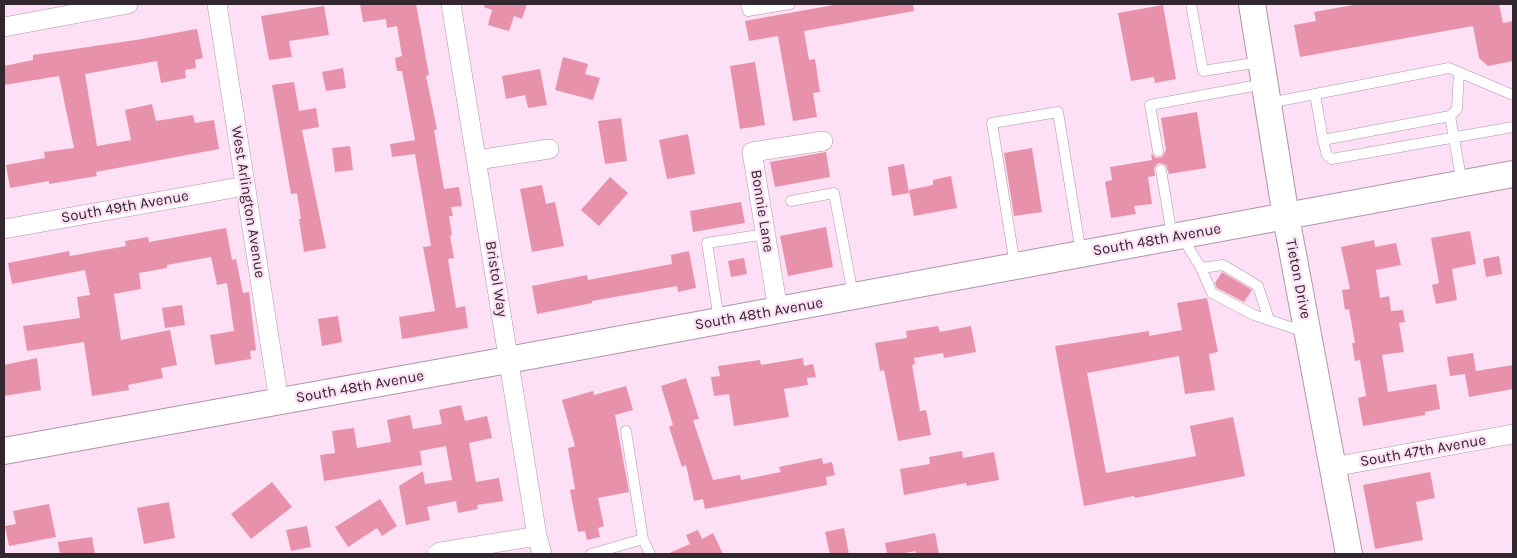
<!DOCTYPE html>
<style>
body{margin:0}
#map{position:relative;width:1517px;height:558px;overflow:hidden;background:#fde0f5;font-family:Karla,sans-serif}
canvas{display:block}
.frame{position:absolute;inset:0;border:5px solid #32272f;pointer-events:none}
</style>
<div id="map">
<canvas width="1517" height="558"></canvas>
<div class="frame"></div>
</div>
<script>
const g = document.querySelector('canvas').getContext('2d');
g.lineJoin = 'round';
function fill(path, color) { g.fillStyle = color; g.fill(path, 'evenodd'); }
function trace(path, color, width, dash) { g.strokeStyle = color; g.lineWidth = width; g.lineCap = dash ? 'butt' : 'round'; g.setLineDash(dash || []); g.stroke(path); }
function label(font, color, halo, rows, align = 'center') {
  g.font = font + ' Karla,sans-serif'; g.lineWidth = 4.5; g.setLineDash([]); g.textBaseline = 'middle'; g.strokeStyle = halo; g.fillStyle = color; for (const [text, x, y, turn = 0] of rows) {
    g.save(); g.translate(x, y); g.rotate((+turn || 0) * Math.PI / 180); g.textAlign = isNaN(turn) ? turn : align; if (halo) g.strokeText(text, 0, 0); g.fillText(text, 0, 0); g.restore();
  }
}
fill(new Path2D(`
 M360,4H416L429,75L426,76L437,129L434,130L444,189L459,187L462,206L451,207L453,216H449L452,235L450,236L454,258L448,259L456,308L465,306L468,328L402,339L399,317L435,311L423,247L431,246L415,154L392,157L390,144L415,140L402,71H397L395,58L402,56L397,26L387,28L386,19L363,22Z
 M485,4H527L522,19L514,16L509,31L488,25L492,10L484,7Z
 M839,4H913L914,11L804,31L809,60L815,59L820,92L813,93L817,117L793,121L778,36L749,41L745,21Z
 M1359,4H1499L1503,23L1513,21V61L1488,66L1479,58L1473,26L1300,57L1294,25L1316,21L1314,12Z
 M1163,5L1176,79L1155,83L1154,77L1131,81L1118,13Z
 M324,6L329,35L289,41L292,57L269,60L261,16Z
 M197,29L203,58L195,60L196,68L185,70L186,78L161,83L157,61L85,74L97,146L131,140L125,110L152,104L156,121L193,115L195,123L214,120L219,149L96,172L97,176L49,184V181L10,188L6,165L45,158L44,152L74,148L59,76L4,85V66L33,60V55L136,40Z
 M563,57L588,64L585,74L600,78L593,100L555,90Z
 M755,62L765,125L740,129L730,66Z
 M343,68L346,88L326,91L322,72Z
 M540,69L547,105L528,108L525,95L506,99L502,76Z
 M294,82L299,111L316,108L319,127L302,130L326,248L304,252L299,219H301L297,193L291,194L272,85Z
 M1197,112L1206,168L1169,174L1166,165L1160,163L1157,164L1154,168L1155,176L1148,177L1152,204L1134,206L1136,214L1111,218L1105,182L1112,180L1110,167L1152,160L1151,153L1156,158L1162,157L1166,150L1161,118Z
 M621,118L627,161L605,164L598,121Z
 M688,134L695,174L667,179L659,140Z
 M350,146L353,170L335,172L332,148Z
 M1032,148L1042,212L1014,216L1004,153Z
 M826,152L830,177L775,187L770,162Z
 M904,164L909,193L892,196L888,167Z
 M951,176L957,208L914,216L909,190L933,185V180Z
 M610,177L628,193L599,226L581,210Z
 M542,185L546,204L555,202L564,246L532,252L520,189Z
 M741,202L745,223L693,232L690,211Z
 M826,227L833,267L788,276L780,236Z
 M226,228L232,260L236,259L243,293L249,292L256,350L250,351L251,359L215,365L210,335L234,331L227,283L217,285L211,257L167,265V268L139,273L141,289L114,294L121,340L170,330L177,365L161,368L163,378L128,385L129,390L92,396L84,342L27,351L23,326L80,318L77,297L90,295L85,270L12,284L8,263L69,251L70,256L126,246L125,241L148,237L149,242Z
 M1470,231L1476,264L1452,269L1457,300L1436,304L1432,285L1439,283L1431,238Z
 M1374,240L1375,247L1396,243L1401,265L1376,270L1380,298L1389,296L1391,311L1403,310L1405,322L1399,323L1404,352L1382,355L1388,392L1436,384L1440,409L1425,412V415L1363,426L1358,398L1366,396L1360,360L1355,361L1352,343H1355L1349,309L1345,310L1342,290L1350,289L1341,247Z
 M689,251L696,288L678,292L677,286L592,301V303L537,314L532,286L587,275L588,280L672,264L671,255Z
 M1499,256L1502,274L1486,277L1483,259Z
 M744,258L747,274L731,277L728,261Z
 M1222,272L1252,290L1244,302L1217,288L1215,283Z
 M1207,298L1218,352L1209,354L1215,390L1185,394L1179,356L1087,373L1106,473L1196,456L1190,426L1233,417L1245,476L1135,498L1134,496L1084,506L1055,346L1149,331V336L1182,330L1177,303Z
 M182,305L185,325L165,328L162,308Z
 M338,316L342,342L322,346L318,319Z
 M938,326L940,332L971,326L976,352L944,358L943,353L914,358L915,364L912,365L920,411L926,410L931,435L898,441L884,370L880,371L875,343L907,338L906,331Z
 M1473,353L1476,371L1513,365V389L1469,397L1465,374L1450,376L1447,357Z
 M37,358L41,390L4,396V365Z
 M803,358L804,366L813,364L816,377L807,378L808,385L784,389L789,417L734,426L729,394L714,396L711,377L720,376L718,366L760,360L761,365Z
 M686,378L699,419L693,420L713,480L740,475L741,480L781,472L779,467L822,458L823,464L832,462L835,475L826,477L827,485L705,509L703,499L694,501L686,465L682,467L669,427L673,425L661,386Z
 M626,386L633,410L615,415L629,492L598,498L604,526L598,528L600,537L587,540L585,531L578,532L570,490L575,489L568,448L575,446L562,400L593,391L594,395Z
 M461,405L465,421L487,416L492,438L469,443L476,482L499,478L503,501L477,505L478,509L458,513L456,501L427,507L430,520L406,525L399,486L423,471L425,484L452,480L446,446L420,451L422,465L324,481L320,455L335,453L332,431L354,428L357,448L391,442L387,420L410,415L413,429L442,424L439,410Z
 M962,451L963,458L994,452L999,480L967,486L966,483L904,495L900,469L930,464L929,457Z
 M1430,472L1435,498L1416,502L1423,540L1375,549L1363,485Z
 M272,482L292,507L251,539L231,514Z
 M380,499L397,526L382,536L377,528L348,547L335,527Z
 M169,502L175,538L144,544L137,508Z
 M49,504L56,537L9,546L5,526L16,524L13,511Z
 M307,526L311,547L291,551L286,530Z
 M844,528L849,554H830L825,532Z
 M698,530L702,539L713,533L723,554H667L690,544L686,535Z
 M935,533L939,554H916V551L899,554H887L885,543Z
 M92,537L95,554H60L58,542Z`), '#e792aa');
const lane = new Path2D(`
 M746,4L748,11L790,4
 M1191,4L1203,71L1260,62
 M1459,72L1457,109L1450,116L1462,183
 M1315,94L1323,140L1450,116
 M1269,103L1449,68L1513,95
 M1323,140L1327,155L1332,159L1513,127
 M1158,151L1150,105L1264,84
 M1161,170L1172,236
 M791,201L834,193L853,295
 M1182,237L1201,268L1212,293L1254,315L1305,332
 M1015,265L992,123L1058,112L1081,253
 M1201,268L1223,265L1258,286L1269,320
 M719,320L707,243L766,234
 M626,431L643,539L650,554
 M591,554L643,539`);
const street = new Path2D(`
 M217,4L279,401
 M451,4L537,536L542,554
 M4,27L128,4
 M477,160L549,149
 M4,229L245,186
 M778,310L752,152L823,141
 M1333,467L1513,434
 M437,554L440,552L537,536`);
const secondary = new Path2D(`
 M1252,4L1286,217L1349,554
 M4,451L508,360L1513,174`);
trace(lane, '#b095a9', 11);
trace(street, '#b095a9', 20);
trace(secondary, '#b095a9', 28);
trace(lane, '#fff', 10);
trace(street, '#fff', 19);
trace(secondary, '#fff', 26);
label('15px', '#32272f', '#fde0f5', [
 ["West Arlington Avenue",248,202,81],
 ["South 49th Avenue",125,207,-10],
 ["Bonnie Lane",762,211,81],
 ["South 48th Avenue",1157,240,-10],
 ["Bristol Way",496,279,81],
 ["Tieton Drive",1298,279,79],
 ["South 48th Avenue",759,314,-10],
 ["South 48th Avenue",360,387,-10],
 ["South 47th Avenue",1423,451,-10]
]);
</script>
